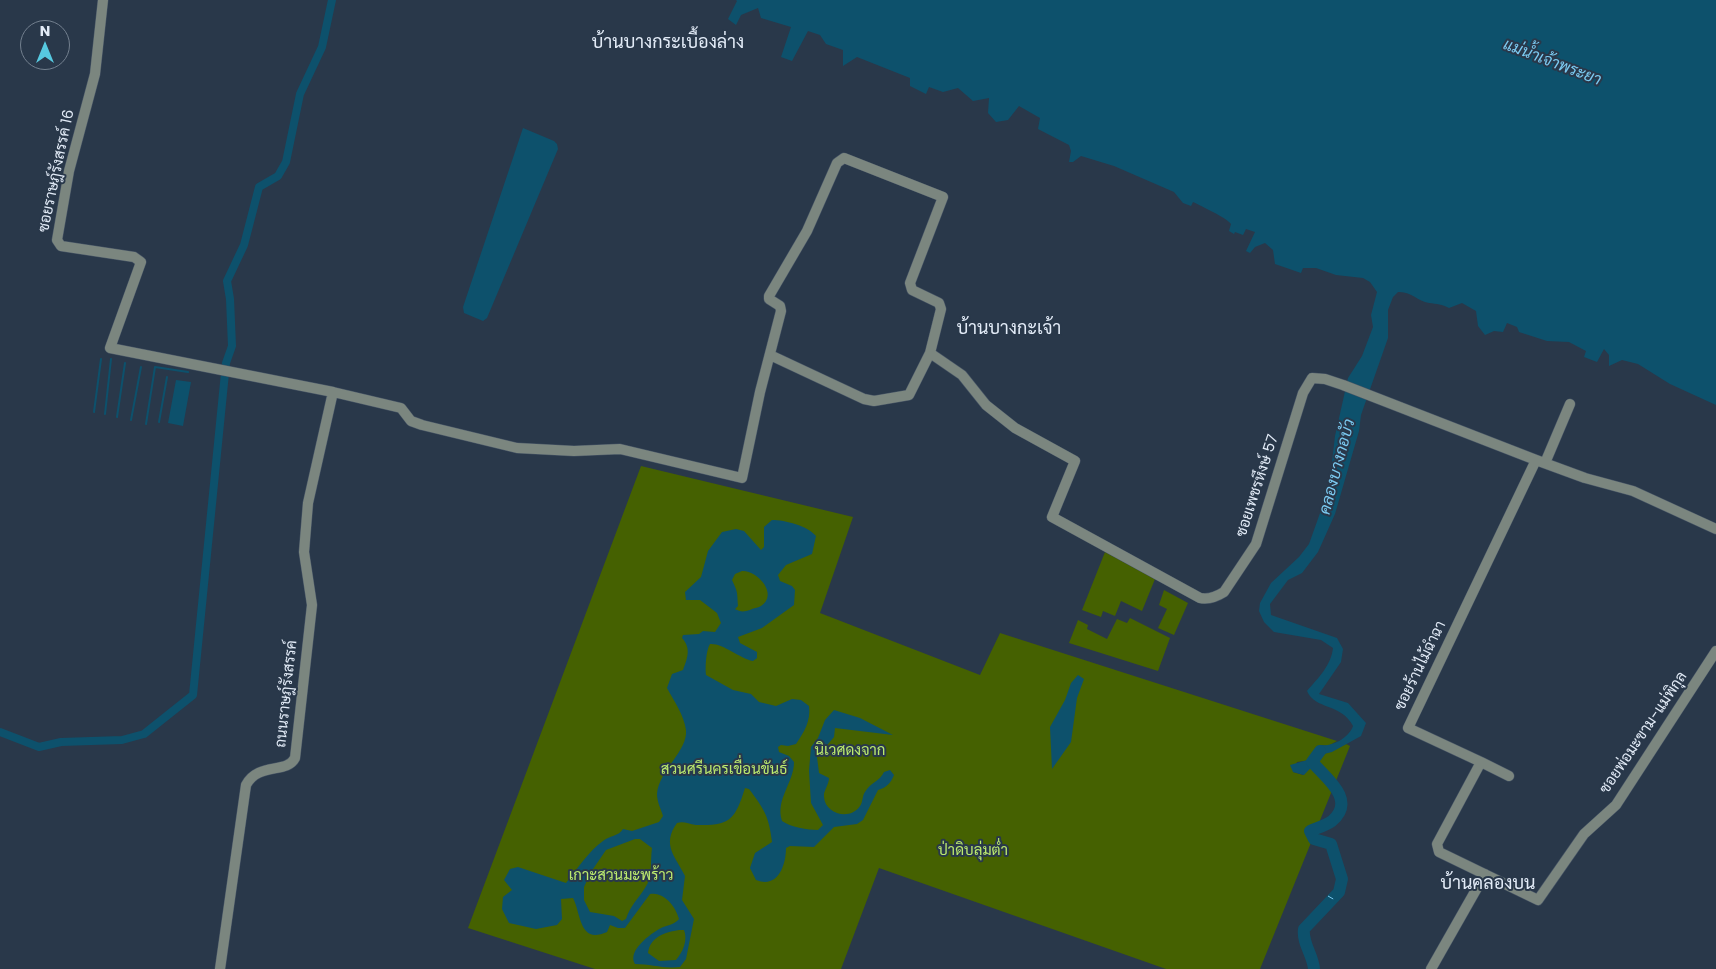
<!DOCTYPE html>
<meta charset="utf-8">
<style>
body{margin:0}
#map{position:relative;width:1716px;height:969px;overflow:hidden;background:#29384a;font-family:Poppins,sans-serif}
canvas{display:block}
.north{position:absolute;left:20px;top:20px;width:50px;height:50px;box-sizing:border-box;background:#29384a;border:1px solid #73808f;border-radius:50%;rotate:0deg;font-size:14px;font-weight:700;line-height:20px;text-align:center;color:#e2ebf7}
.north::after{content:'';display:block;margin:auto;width:18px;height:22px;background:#56c9e0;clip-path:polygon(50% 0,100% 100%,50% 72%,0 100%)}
</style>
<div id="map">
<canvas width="1716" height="969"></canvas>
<div class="north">N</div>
</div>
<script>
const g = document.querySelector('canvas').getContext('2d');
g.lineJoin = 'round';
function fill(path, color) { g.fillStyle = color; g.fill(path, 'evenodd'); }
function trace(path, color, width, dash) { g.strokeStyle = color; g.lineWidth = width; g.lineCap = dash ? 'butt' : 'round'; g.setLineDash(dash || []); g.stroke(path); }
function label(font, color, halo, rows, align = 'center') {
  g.font = font + ' Poppins,Sarabun,sans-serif'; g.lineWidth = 4; g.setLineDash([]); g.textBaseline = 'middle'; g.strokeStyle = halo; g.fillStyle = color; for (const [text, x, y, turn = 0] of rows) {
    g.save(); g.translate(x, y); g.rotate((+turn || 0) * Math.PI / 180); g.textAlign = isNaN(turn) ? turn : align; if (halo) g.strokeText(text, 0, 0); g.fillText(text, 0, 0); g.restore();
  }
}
fill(new Path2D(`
 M641,466L853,517L820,613L980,675L1000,633L1337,741L1328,746L1320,745L1311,760L1297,762L1293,772L1303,775L1324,754L1346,744L1350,746L1260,969H1166L879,868L841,969H595L468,928Z
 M1105,552L1155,579L1142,611L1121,601L1115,616L1103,611L1101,617L1082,610Z
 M1164,590L1188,603L1174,635L1158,628L1167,609L1159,605Z
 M1130,618L1170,638L1158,671L1069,643L1078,620L1088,625L1087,629L1107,639L1117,619L1127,623Z`), '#456101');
fill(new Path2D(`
 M736,0H1716V405L1670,384L1638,364L1622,360L1609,366V355L1604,349L1597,362L1584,357L1586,351L1569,342L1547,341L1519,332L1517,327L1507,323L1503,332L1494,331L1485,335L1478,326L1476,311L1462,303L1449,308C1442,304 1437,304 1429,303C1417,301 1411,291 1398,292L1393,297L1388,310V338L1361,415L1359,431L1335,514L1318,552L1302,573L1288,580L1270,604L1271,615L1337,638L1343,649L1341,662L1319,694L1348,703L1366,723L1361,736L1332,752L1324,754L1304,775L1293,772L1290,765L1311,759L1320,745C1332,747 1349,738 1353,726C1341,703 1315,710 1307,691C1318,678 1331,666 1333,648L1321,640L1274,632L1264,622L1259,611L1260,603L1271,583L1299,557L1309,544L1329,488L1335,436L1348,378L1362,356L1373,327L1371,315L1377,292L1370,282L1363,278L1336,275L1316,268H1303L1301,273L1275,264L1273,250L1265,243L1255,247L1250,253L1246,251L1255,232L1246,229L1243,235L1235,232L1234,234L1229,231L1231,224C1227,218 1201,206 1193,202L1191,206L1183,203L1174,192L1114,166L1081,156L1073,162H1069L1071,151L1069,145L1038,129L1040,118L1019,106L1008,120L996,122L988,113L989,98L973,101L958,88L943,92L929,87L926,94L910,86V78L857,57L843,66V50L826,44L820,35L808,31L792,61L781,57L791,27L761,18L758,8L741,15L736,25L728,19L737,1Z
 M523,128L554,141L557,144L558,149L487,318L483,321L464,313L463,307Z
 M176,380L191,382L183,426L168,423Z
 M772,520C785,520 808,526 816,536L812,554L786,565L778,575L780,581L792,586L795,590L794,605L762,628L738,637L740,643L757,652V658L753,661C739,658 723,643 710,644C706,650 705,668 706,675L733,690L751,694L759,702L776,706L792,699L801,700L809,706C811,721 804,732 796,744L788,746L781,745L778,747L779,752L789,756L794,762C794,783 775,799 782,821C790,827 808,830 818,830L823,825L811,803L809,771L811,747L818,738L825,720L834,710L860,718L893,735L835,728L834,737L817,757L819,773L829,778C829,785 823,791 824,797C825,814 850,821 860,806C863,802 862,796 865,792C870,783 880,781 884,772L890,770L894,775C891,783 886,788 878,790L863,820L857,824L834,827L814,847L790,846L786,848C786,865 778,889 756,880L750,868L755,853L772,842C769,816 764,809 749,789L745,788C735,820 730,826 696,825C688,824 684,821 677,823C661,845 676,857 685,876L682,900L694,919L686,959L680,967C663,969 651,964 635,964C627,951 650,934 661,928C667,925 674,925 679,919C676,907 664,891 650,894L625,928H618L610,925L607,932C579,945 581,913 573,898L561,899L562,919L557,925L536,929L509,923L502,909L503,897L512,890L504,880L510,869L518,867L566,883C578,868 588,852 603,841C609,836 619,836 623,829L632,831L659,822L663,816C661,809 657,802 657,794C659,770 688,751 686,730C684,715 674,701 667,688L672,674L683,670C688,657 691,648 682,638L683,635L699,634L703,631L715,632L721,623L717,613L700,600H686L685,592L701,577L708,551L722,532L736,529L744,531L761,550L764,547V527ZM742,571C757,570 779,594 761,606C758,608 753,608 750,610C744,612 740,612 735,609L738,606C737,591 738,593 732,580L735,574ZM635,839H640L652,848C650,862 653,876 645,888C638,899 630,906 626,919L622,921L614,916L590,912L584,900V887L591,872L606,850ZM679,930H684C688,940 683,952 676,960L659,961L648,953C650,937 665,932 679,930Z
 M1078,675L1084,679L1077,698L1071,742L1052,769L1050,727L1065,700L1071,683Z`), '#0d516c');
trace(new Path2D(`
 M94,412L101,359
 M105,414L111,359
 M117,417L125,363
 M131,420L141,367
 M159,422L167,377
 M146,424L155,367L188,372`), '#0d516c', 2);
trace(new Path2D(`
 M0,732L39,747L61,742L122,740L144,734L193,695L226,363L232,346L230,299L227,281L244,245L259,187L278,176L286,162L300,94L322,47L332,0`), '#0d516c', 8);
trace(new Path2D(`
 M1314,969C1313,955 1302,943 1304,929L1339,892L1342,879L1331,844L1314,839L1310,831C1317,828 1327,825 1332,821C1357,800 1326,778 1312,762L1320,751`), '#0d516c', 12);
trace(new Path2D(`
 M1328,896L1335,900`), '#7bcaf1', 1, [6, 5]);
const minor = new Path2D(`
 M103,0L95,74L69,171L57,240L61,246L134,257L141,262L110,348L333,392L401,408L411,421L422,425L517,448L574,451L620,449L742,478L760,392L781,311L780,306L769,299V296L807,231L837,163L844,158L943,197L910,283L912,290L939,303L941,309L930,353L909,395L874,401L864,399L770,355
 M930,353L962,375L986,405L1015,428L1075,461L1052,517L1200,598C1209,600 1216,597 1224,592L1256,544L1303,393L1312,378L1325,379L1343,385L1536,460L1585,478L1633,491L1716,529
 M1536,460L1408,728L1481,762L1437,844L1439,852L1538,900L1584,834L1616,805L1716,651
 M1545,463L1570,404
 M1481,762L1509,776
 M220,969L246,785C258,762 287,774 295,758L312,605L304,552L308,503L333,392
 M1431,969L1485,874`);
trace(minor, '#475566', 11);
trace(minor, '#7b867f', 10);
label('15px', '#e2ebf7', '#29384a', [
 ["ซอยราษฎ์รังสรรค์ 16",57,171,-78],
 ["ซอยเพชรหึงษ์ 57",1258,486,-72],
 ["ซอยร้านไม้ฉำฉา",1421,666,-64],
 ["ถนนราษฎ์รังสรรค์",287,694,-84],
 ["ซอยพ่อมะขาม-แม่พิกุล",1644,733,-56]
]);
label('15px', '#bbe96e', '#29384a', [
 ["นิเวศดงจาก",850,751],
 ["สวนศรีนครเขื่อนขันธ์",724,770],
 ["ป่าดิบลุ่มต่ำ",973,851],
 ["เกาะสวนมะพร้าว",621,876]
]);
label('italic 16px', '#7bcaf1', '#29384a', [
 ["แม่น้ำเจ้าพระยา",1552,63,21],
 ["คลองบางกอบัว",1338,467,-75]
]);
label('18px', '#e2ebf7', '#29384a', [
 ["บ้านบางกระเบื้องล่าง",668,43],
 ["บ้านบางกะเจ้า",1009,329],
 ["บ้านคลองบน",1488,884]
]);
</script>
